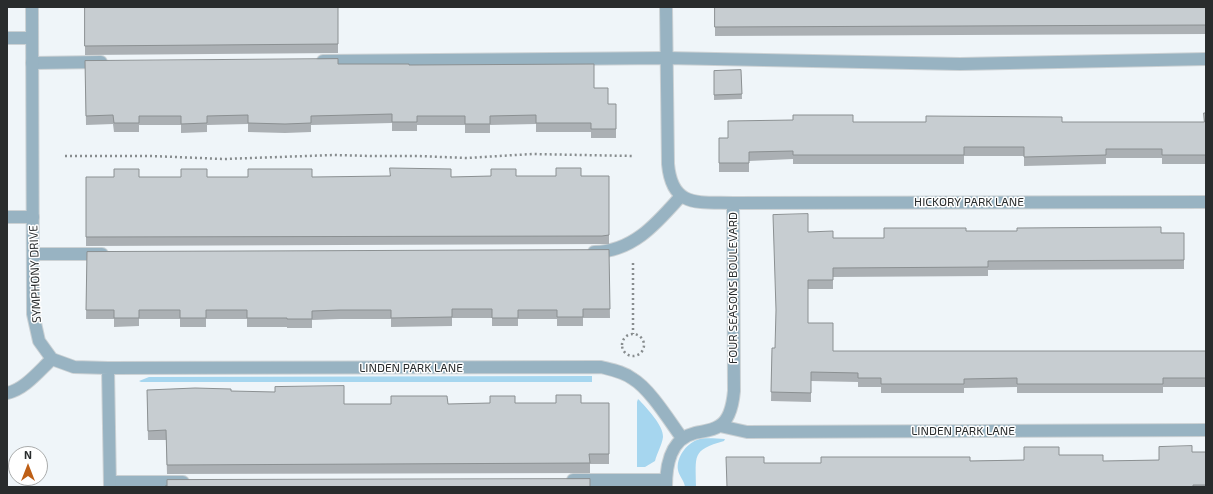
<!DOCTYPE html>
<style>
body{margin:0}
#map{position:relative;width:1213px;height:494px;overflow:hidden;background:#eff5f9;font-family:"Exo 2",sans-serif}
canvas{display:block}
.frame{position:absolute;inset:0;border:8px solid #292c2d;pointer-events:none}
.north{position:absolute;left:8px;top:446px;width:40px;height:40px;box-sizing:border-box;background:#fff;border:1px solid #a9abab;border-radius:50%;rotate:0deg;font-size:11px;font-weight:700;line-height:16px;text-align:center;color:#292c2d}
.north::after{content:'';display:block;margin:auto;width:14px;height:18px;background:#be5f16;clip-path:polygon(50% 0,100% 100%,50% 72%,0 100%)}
</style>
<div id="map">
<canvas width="1213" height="494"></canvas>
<div class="frame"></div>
<div class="north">N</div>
</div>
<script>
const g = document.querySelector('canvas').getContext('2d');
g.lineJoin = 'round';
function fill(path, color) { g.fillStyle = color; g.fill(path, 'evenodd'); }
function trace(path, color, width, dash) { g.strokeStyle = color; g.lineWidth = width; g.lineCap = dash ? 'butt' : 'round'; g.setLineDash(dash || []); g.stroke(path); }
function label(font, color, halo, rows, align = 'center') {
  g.font = font + ' "Exo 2",sans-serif'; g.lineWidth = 3; g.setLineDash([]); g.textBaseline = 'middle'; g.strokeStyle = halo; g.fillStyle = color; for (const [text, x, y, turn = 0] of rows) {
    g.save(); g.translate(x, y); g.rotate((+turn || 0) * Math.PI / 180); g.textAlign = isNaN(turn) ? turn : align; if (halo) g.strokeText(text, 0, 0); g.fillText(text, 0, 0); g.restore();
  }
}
fill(new Path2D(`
 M592,376V382H141L139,381L149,377Z
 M638,399C646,407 664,426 663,437C662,445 657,453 655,461L645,467H637V402Z
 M725,439L724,441C691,450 696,456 696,487H685C684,480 679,476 678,470C676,458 686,444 697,440C705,437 716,439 725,439Z`), '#a6d6ef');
const lane = new Path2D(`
 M7,38H32
 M323,61L666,58L960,64L1206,59
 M32,63L101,62
 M7,217H33
 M594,252C633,252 657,223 681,196
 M33,254H102
 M7,393C24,390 39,371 52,359
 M573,480H666
 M110,482H183`);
const street = new Path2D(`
 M32,7L33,314L39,341L52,359L74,367L108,368L110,487
 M666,7L668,164C672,208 698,202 733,203L734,391C733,402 730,420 719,426C712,431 703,431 695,433C670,439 666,465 666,487
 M733,203L1206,202
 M108,368L601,367C613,370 624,372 633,379C650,389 670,422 682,438
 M720,426L747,432L1206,430`);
trace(lane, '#cbd1d4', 14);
trace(street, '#cbd1d4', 14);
trace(new Path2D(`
 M65,156H151L224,159L334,155L371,156H418L467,158L532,154L633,156
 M633,263V334
 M622 345a11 11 0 1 1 22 0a11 11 0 1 1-22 0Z`), '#878c8e', 2.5, [2, 3]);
trace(lane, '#98b3c2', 12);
trace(street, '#98b3c2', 12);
fill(new Path2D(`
 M85,7H338V53L85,55Z
 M715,7H1206V34L715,36Z
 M85,61L338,64L409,65L594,88L608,104H616V138H591V132H536V124L490,125V133H465V125H417V131H392V123L311,125V132L285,133L248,132V124L207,125V132L181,133V125H139V132H114L113,124L86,125Z
 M741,70L742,99L714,100V71Z
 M1206,113V164H1162V158H1106V164L1024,166V156H964V164H793V159L749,161V172H719V138H728L853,122H1204Z
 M516,176H609V244H602L86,246V177H451Z
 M966,231L1184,233V269L988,270V276L833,277V289H808V323L833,351H1206V387H1163V393H1017V387L964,388V393H881V387H858V382L811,381V402L771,401L772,348H775L808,232L833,238H884Z
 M609,250L610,318H583V326H557V319H518V326H492V318H452V326L391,327V319H340L312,320V328H287V327H247V319H206V327H180V319H139V326L114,327V319H86L87,252Z
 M147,390L231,391L344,404H448L609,403V464H590V473L167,474L166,440H148Z
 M1192,452H1206V487H727L764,463H821L1024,460L1059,455L1103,461L1159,460Z`), '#abb0b4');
const building = new Path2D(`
 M85,7H338V44L85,46Z
 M715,7H1206V25L715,27Z
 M338,59V64H409V65L594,64V88H608V104H616V129H591V123H536V115L490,116V124H465V116H417V122H392V114L311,116V123L285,124L248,123V115L207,116V123L181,124V116H139V123H114L113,115L86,116L85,61Z
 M741,70L742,94L714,95V71Z
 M1204,113H1206V155H1162V149H1106V155L1024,157V147H964V155H793V151L749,152V163H719V138H728V121L793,120V115H853V122H926V116L1062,117V122H1204Z
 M390,168L451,169V177L491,176V169H516V176H556V168H581V176H609V235L602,236L86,237V177H114V169H139V177H181V169H207V177H248V169H312V177L390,176Z
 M808,214V232L833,231V238H884V228H966V231H1017V228L1161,227V233H1184V260L988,261V267L833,268V280H808V323H833V351H1206V378H1163V384H1017V378L964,379V384H881V378H858V373L811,372V393L771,392L772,348H775L776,310L773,215Z
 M609,250L610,309H583V317H557V310H518V318H492V309H452V317L391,318V310H340L312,311V319H287V318H247V310H206V318H180V310H139V318H114V310H86L87,252Z
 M344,386V404H391V396H447L448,404L490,403V396H515V403H556V395H581V403H609V454H589L590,463L167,465L166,430L148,431L147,390L195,388L231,389V391L275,392V387Z
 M1192,446V452H1206V485H1193V487H727L726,457H764V463H821V457H970V461L1024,460V447H1059V455H1103V461L1159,460V447Z
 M590,479V487H165V486H167V480Z`);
fill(building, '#c7cdd1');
trace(building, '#8b9092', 1);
label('12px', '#292c2d', '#fff', [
 ["HICKORY PARK LANE",969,202],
 ["SYMPHONY DRIVE",35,274,-92],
 ["FOUR SEASONS BOULEVARD",733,288,-90],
 ["LINDEN PARK LANE",411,368],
 ["LINDEN PARK LANE",963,431]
]);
</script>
